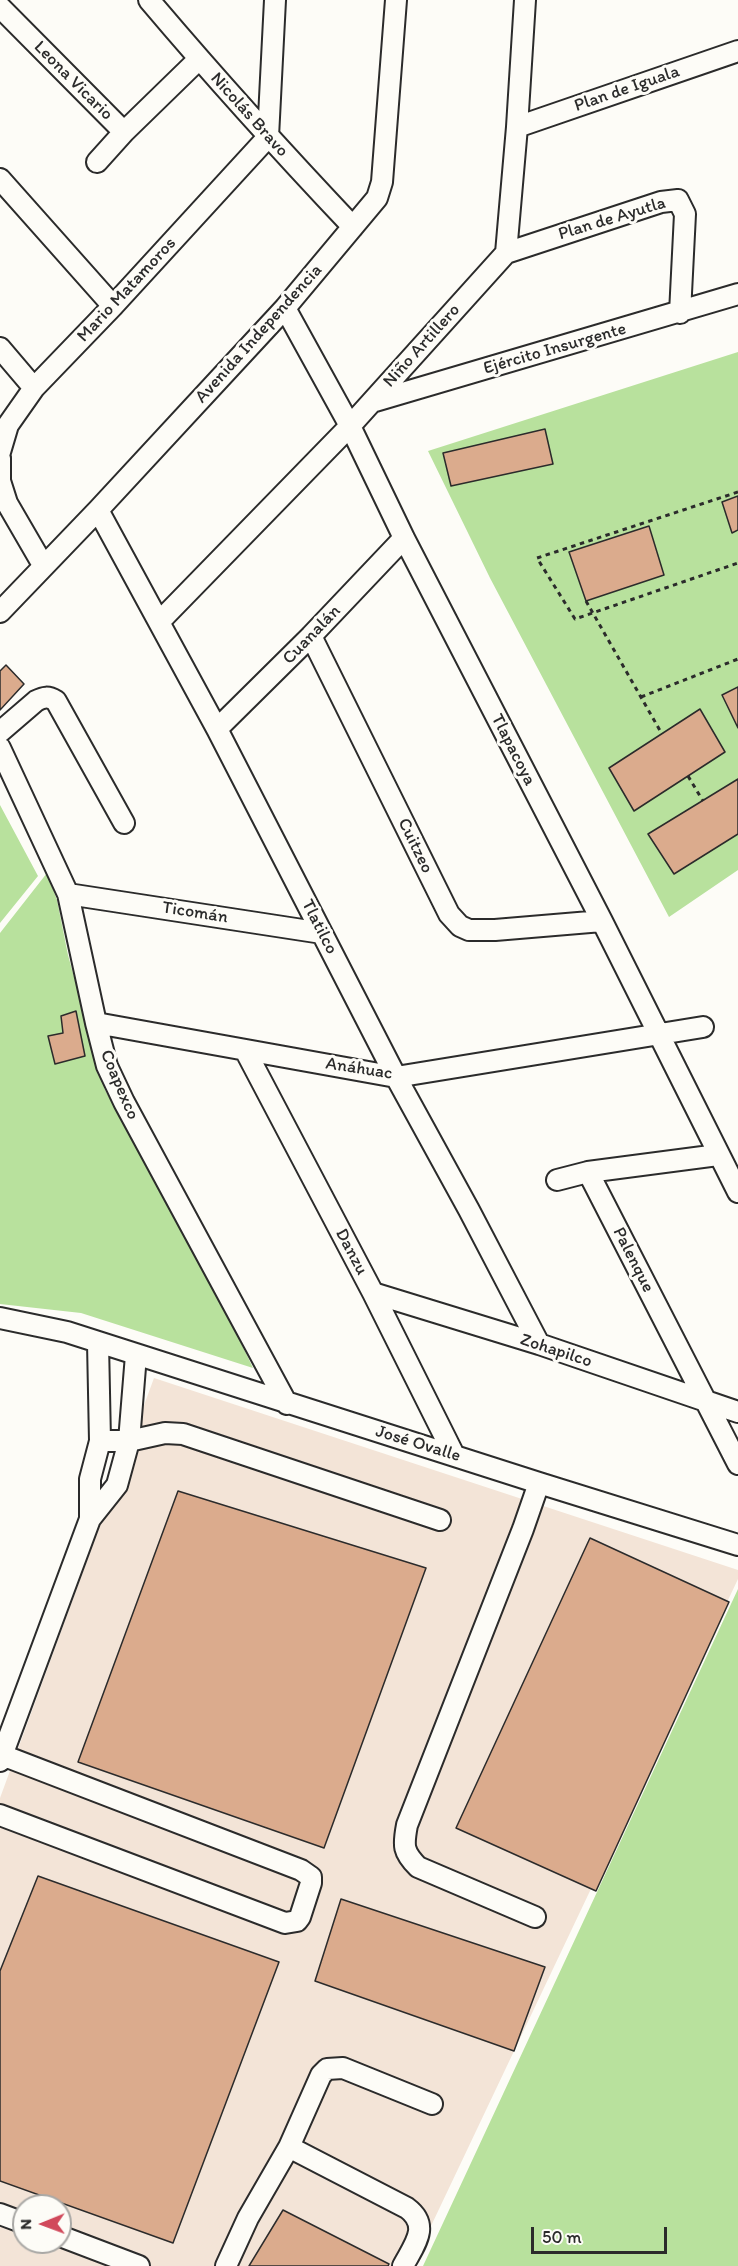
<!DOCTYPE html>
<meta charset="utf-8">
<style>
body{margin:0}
#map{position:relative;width:738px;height:2266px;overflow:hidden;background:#fdfcf7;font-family:Itim,sans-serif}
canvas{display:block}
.north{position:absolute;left:12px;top:2194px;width:60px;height:60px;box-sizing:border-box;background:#fdfcf7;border:2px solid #a9a8a5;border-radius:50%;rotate:269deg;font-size:16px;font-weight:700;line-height:24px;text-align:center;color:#2b2b2b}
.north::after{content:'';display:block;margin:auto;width:21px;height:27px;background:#d1495b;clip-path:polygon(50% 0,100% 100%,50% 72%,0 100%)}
.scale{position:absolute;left:531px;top:2227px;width:136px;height:27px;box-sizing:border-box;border:3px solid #2b2b2b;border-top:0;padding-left:8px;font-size:18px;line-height:21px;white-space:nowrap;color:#2b2b2b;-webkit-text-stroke:4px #fdfcf7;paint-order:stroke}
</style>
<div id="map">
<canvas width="738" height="2266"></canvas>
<div class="north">N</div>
<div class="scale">50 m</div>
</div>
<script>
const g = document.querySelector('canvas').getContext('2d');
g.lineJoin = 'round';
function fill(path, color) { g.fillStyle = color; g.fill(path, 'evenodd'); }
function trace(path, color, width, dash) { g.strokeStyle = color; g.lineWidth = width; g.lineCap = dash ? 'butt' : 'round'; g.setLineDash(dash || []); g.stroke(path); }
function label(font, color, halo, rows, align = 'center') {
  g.font = font + ' Itim,sans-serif'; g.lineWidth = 6; g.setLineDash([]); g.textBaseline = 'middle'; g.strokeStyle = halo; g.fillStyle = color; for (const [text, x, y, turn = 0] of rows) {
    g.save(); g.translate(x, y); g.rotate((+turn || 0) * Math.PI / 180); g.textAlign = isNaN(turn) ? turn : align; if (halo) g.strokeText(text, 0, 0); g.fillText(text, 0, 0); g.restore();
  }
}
fill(new Path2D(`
 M154,1378L738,1570V1579L412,2266H0V1798ZM24,2206H60V2242H24Z`), '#f3e4d7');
fill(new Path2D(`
 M738,352V870L669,917L490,578L428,451Z
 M0,805L38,876L0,923Z
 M47,873L57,900L68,955L105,1090L220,1299L253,1368L81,1313L0,1304V933Z
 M738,1589V2266H423Z`), '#b8e19d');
const building = new Path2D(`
 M545,429L553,464L451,486L443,453Z
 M738,496V530L732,533L722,502Z
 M649,526L664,575L586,601L569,552Z
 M6,665L24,684L0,710V671Z
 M738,687V728L722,695Z
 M700,709L725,752L634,811L609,768Z
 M738,779V834L674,874L648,834Z
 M76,1011L85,1056L55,1064L48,1036L63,1033L61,1016Z
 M178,1491L426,1568L324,1848L78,1762Z
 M590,1538L729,1602L596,1891L456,1828Z
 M38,1876L279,1962L173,2243L0,2181V1971Z
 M341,1899L545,1967L514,2051L315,1981Z
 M283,2210L389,2264L388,2266H249Z`);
fill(building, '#dbab8d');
trace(building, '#2b2b2b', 1.5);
const minor = new Path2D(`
 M149,0C215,78 283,153 353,227
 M0,7L124,132
 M517,127L738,51
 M97,162L124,132L199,59
 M0,179L113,306
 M506,253L661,202L678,200L685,214L680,313
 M285,308L350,426L404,538L602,921L738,1192
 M0,348L34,388
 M372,402L738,294
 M0,452L8,425L34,388L113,306L268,137L275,0
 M0,458V481L7,503L43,565
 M98,510L217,729L396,1077L469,1210L539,1344
 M0,612L98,510L285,308L377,198L382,182L396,0
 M160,621L350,426L506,253L517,127L525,0
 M311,636L449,914L460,926L469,930H495L602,921
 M217,729L311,636L404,538
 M0,732L36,701C44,697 48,696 56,701L124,823
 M0,748L68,894L96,1023L107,1066L124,1102L287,1404
 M68,894L322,933
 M96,1023L396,1077L703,1027
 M245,1050L373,1293L454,1455
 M588,1172L738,1464
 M557,1180L588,1172L718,1155
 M373,1293L539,1344L738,1412
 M0,1318L67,1332L539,1483L738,1545
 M100,1441H129L165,1433L183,1434L440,1520
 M90,1519V1479L100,1441L98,1343
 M0,1761L90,1519L117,1485L129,1441L136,1355
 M0,1815L285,1923L297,1921L300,1917L311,1883V1877L301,1870L2,1755
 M535,1917L418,1867C403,1852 403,1846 407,1825L523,1529L539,1483
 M289,2147L407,2208C431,2226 414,2245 403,2266
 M0,2214L24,2223
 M60,2236L139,2266
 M226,2266L248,2218L289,2147L321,2075L327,2069L343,2068L432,2104`);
trace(minor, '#2b2b2b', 24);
trace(new Path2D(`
 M738,492L537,558L575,619L738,563
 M586,601L662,734
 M641,697L738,659
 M688,776L703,801`), '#2b2b2b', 3, [4.5, 4.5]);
trace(minor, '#fdfcf7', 20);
label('18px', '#2b2b2b', '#fdfcf7', [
 ["Leona Vicario",73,81,45],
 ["Plan de Iguala",627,89,-19],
 ["Nicolás Bravo",249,115,48],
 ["Plan de Ayutla",612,219,-17],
 ["Mario Matamoros",127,290,-47],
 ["Avenida Independencia",259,334,-48],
 ["Niño Artillero",422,346,-48],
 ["Ejército Insurgente",555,349,-16],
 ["Cuanalán",312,635,-46],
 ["Tlapacoya",513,750,63],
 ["Cuitzeo",415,846,64],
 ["Ticomán",195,913,9],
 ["Tlatilco",319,927,63],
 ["Anáhuac",359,1069,9],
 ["Coapexco",119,1085,67],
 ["Danzu",351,1252,62],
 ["Palenque",633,1260,63],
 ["Zohapilco",556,1351,18],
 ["José Ovalle",418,1444,17]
]);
</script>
